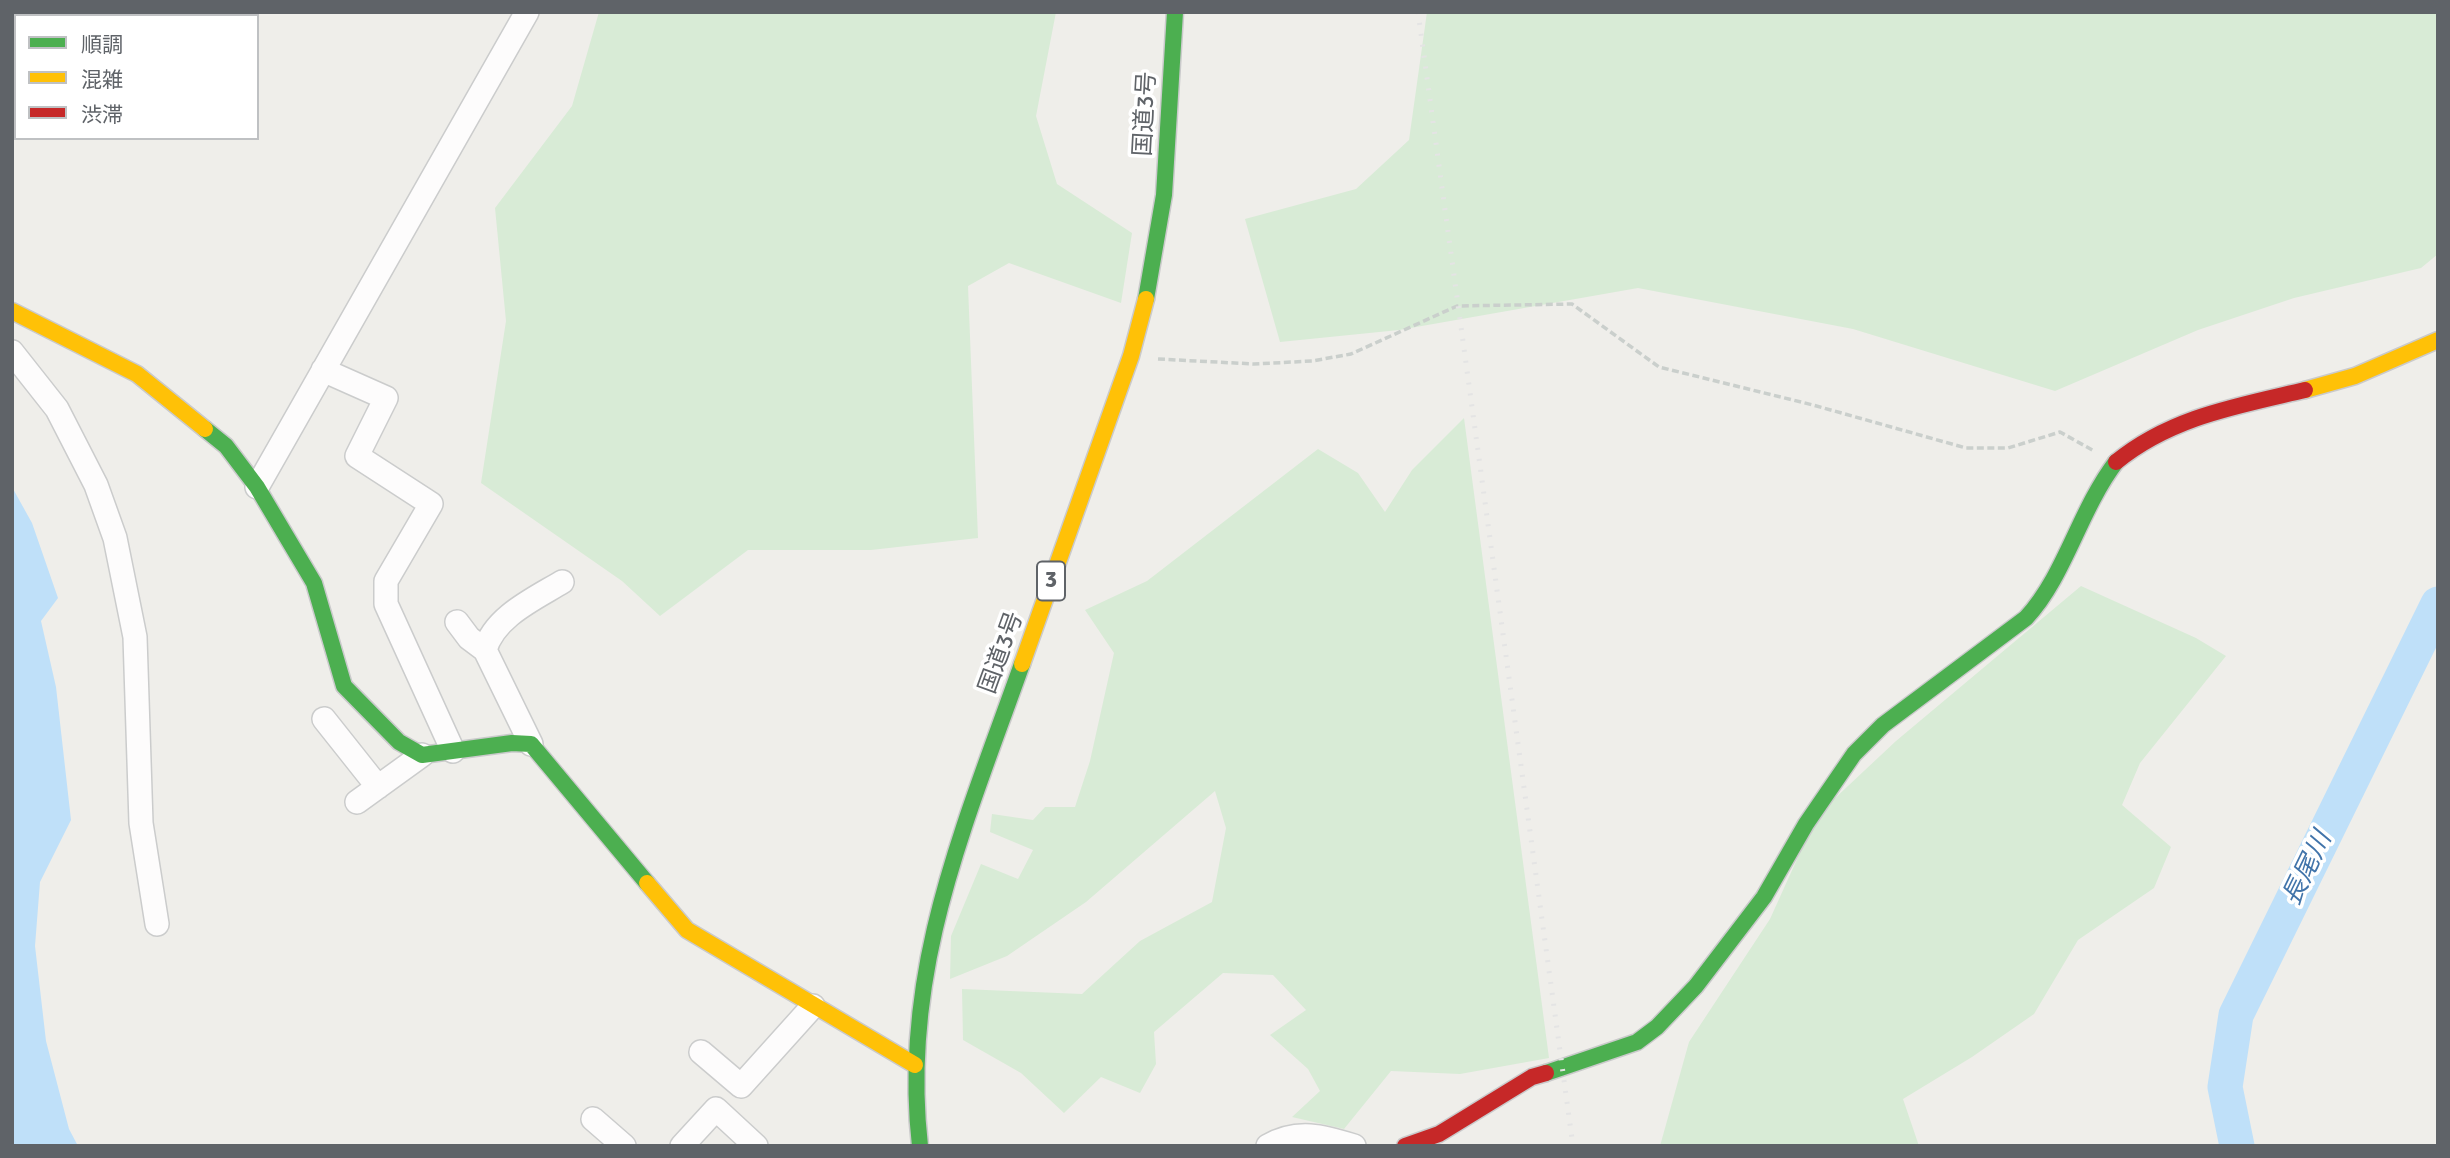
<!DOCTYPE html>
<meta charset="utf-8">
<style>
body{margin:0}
#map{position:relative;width:2450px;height:1158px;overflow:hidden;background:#efeeea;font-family:Signika,"Noto Sans JP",sans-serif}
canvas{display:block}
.frame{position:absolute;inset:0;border:14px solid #5f6368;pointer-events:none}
.legend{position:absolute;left:14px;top:14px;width:245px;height:126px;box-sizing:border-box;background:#fff;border:2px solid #bfc1c3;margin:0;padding:9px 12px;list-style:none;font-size:21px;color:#5f6368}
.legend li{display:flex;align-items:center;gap:14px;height:35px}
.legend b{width:35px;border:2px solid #bfc1c3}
</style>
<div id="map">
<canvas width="2450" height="1158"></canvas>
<div class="frame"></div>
<ul class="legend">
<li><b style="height:9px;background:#4caf50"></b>順調</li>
<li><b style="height:9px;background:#ffc107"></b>混雑</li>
<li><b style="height:9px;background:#c62828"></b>渋滞</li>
</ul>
</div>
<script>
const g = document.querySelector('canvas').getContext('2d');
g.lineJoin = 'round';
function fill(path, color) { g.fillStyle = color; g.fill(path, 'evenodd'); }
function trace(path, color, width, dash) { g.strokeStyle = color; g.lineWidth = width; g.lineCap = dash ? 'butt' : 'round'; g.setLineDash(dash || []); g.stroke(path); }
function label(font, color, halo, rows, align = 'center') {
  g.font = font + ' Signika,"Noto Sans JP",sans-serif'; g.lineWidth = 7; g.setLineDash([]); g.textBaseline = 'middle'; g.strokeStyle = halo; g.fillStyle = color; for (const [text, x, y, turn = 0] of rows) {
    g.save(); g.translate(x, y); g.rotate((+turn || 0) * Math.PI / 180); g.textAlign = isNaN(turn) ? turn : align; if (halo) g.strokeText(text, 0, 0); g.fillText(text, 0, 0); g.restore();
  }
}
fill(new Path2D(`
 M599,12H1056L1036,116L1057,184L1132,233L1121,303L1009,263L968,286L978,538L871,550H748L660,616L622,581L481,483L506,321L495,208L572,106Z
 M1427,12H2438V254L2421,268L2294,298L2198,330L2055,391L1853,329L1638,288L1399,330L1280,342L1245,219L1356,189L1409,140Z
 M1464,418L1549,1058L1460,1074L1391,1071L1344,1129L1292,1117L1320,1091L1308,1069L1270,1035L1306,1010L1273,975L1223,973L1154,1032L1156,1064L1140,1093L1101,1077L1064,1113L1021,1073L963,1040L962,989L1082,994L1140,941L1212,902L1226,828L1215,791L1086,902L1007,956L950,979L951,936L981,864L1018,879L1033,850L990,832L992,814L1033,820L1045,807H1075L1090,761L1114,653L1085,610L1147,581L1318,449L1358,473L1385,512L1412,470Z
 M2081,586L2196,638L2226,656L2140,763L2122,805L2171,847L2154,888L2078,940L2034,1014L1972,1057L1903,1099L1919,1146H1660L1689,1042L1770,919L1817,815L1896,741Z`), '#d8ebd6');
fill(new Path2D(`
 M12,487L32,523L58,598L41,621L56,687L71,820L40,882L35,946L46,1041L69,1129L78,1146H12Z`), '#bfe0f9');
trace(new Path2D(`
 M2237,1146L2225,1087L2236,1015L2438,604`), '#bfe0f9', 35);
const street = new Path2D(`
 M12,352L57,409L96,485L115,538L135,637L141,823L157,924
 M323,370L386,398L357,456L431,504L386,581V604L453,751
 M257,487L527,12
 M457,622L469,638L485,650
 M324,719L378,787
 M531,744L485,650C494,617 534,599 562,582
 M357,802L422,755
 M701,1052L741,1086L813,1006
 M593,1119L624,1146
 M682,1146L716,1109L756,1146
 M1268,1146C1297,1129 1323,1136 1354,1146`);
const fast = new Path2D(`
 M1146,299L1164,195L1175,12
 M205,429L226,446L257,487L314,583L344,686L399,742L422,755L512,743L531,744L647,883
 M1546,1073L1637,1042L1657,1027L1696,986L1764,897L1806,824L1854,754L1883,725L2026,618C2065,576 2079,511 2116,462
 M920,1146C900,971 965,825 1022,664`);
const slow = new Path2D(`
 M12,311L137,374L205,429
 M2305,390L2355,376L2438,340
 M1022,664L1131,356L1146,299
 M647,883L687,930L915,1065`);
const jam = new Path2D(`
 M2116,462C2171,417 2237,406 2305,390
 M1405,1146L1439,1134L1532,1077L1546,1073`);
trace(street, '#cbcccc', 26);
trace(fast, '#cacacb', 19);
trace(slow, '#cacacb', 19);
trace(jam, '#cacacb', 19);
trace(new Path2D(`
 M1158,359L1254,364L1312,361L1351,354L1457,306L1572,304L1659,367L1813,405L1966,448H2008L2060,432L2094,451`), '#cacfcc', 3.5, [7, 3.5]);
trace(street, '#fdfcfc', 23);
trace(fast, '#4caf50', 16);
trace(slow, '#ffc107', 16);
trace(jam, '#c62828', 16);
trace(new Path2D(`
 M1418,12L1573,1146`), '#e4e4e4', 5, [2, 9]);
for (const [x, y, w] of [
 [1051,581,28]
]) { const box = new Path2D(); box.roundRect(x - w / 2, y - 19.5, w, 39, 5); g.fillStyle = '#fff'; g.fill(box); trace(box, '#5f6368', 2); }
label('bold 23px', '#5f6368', null, [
 ["3",1051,581]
]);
label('24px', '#5f6368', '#fff', [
 ["国道3号",1146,114,-87],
 ["国道3号",1002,653,-70]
]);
label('italic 26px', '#4174aa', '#fff', [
 ["長尾川",2308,869,-64]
]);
</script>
